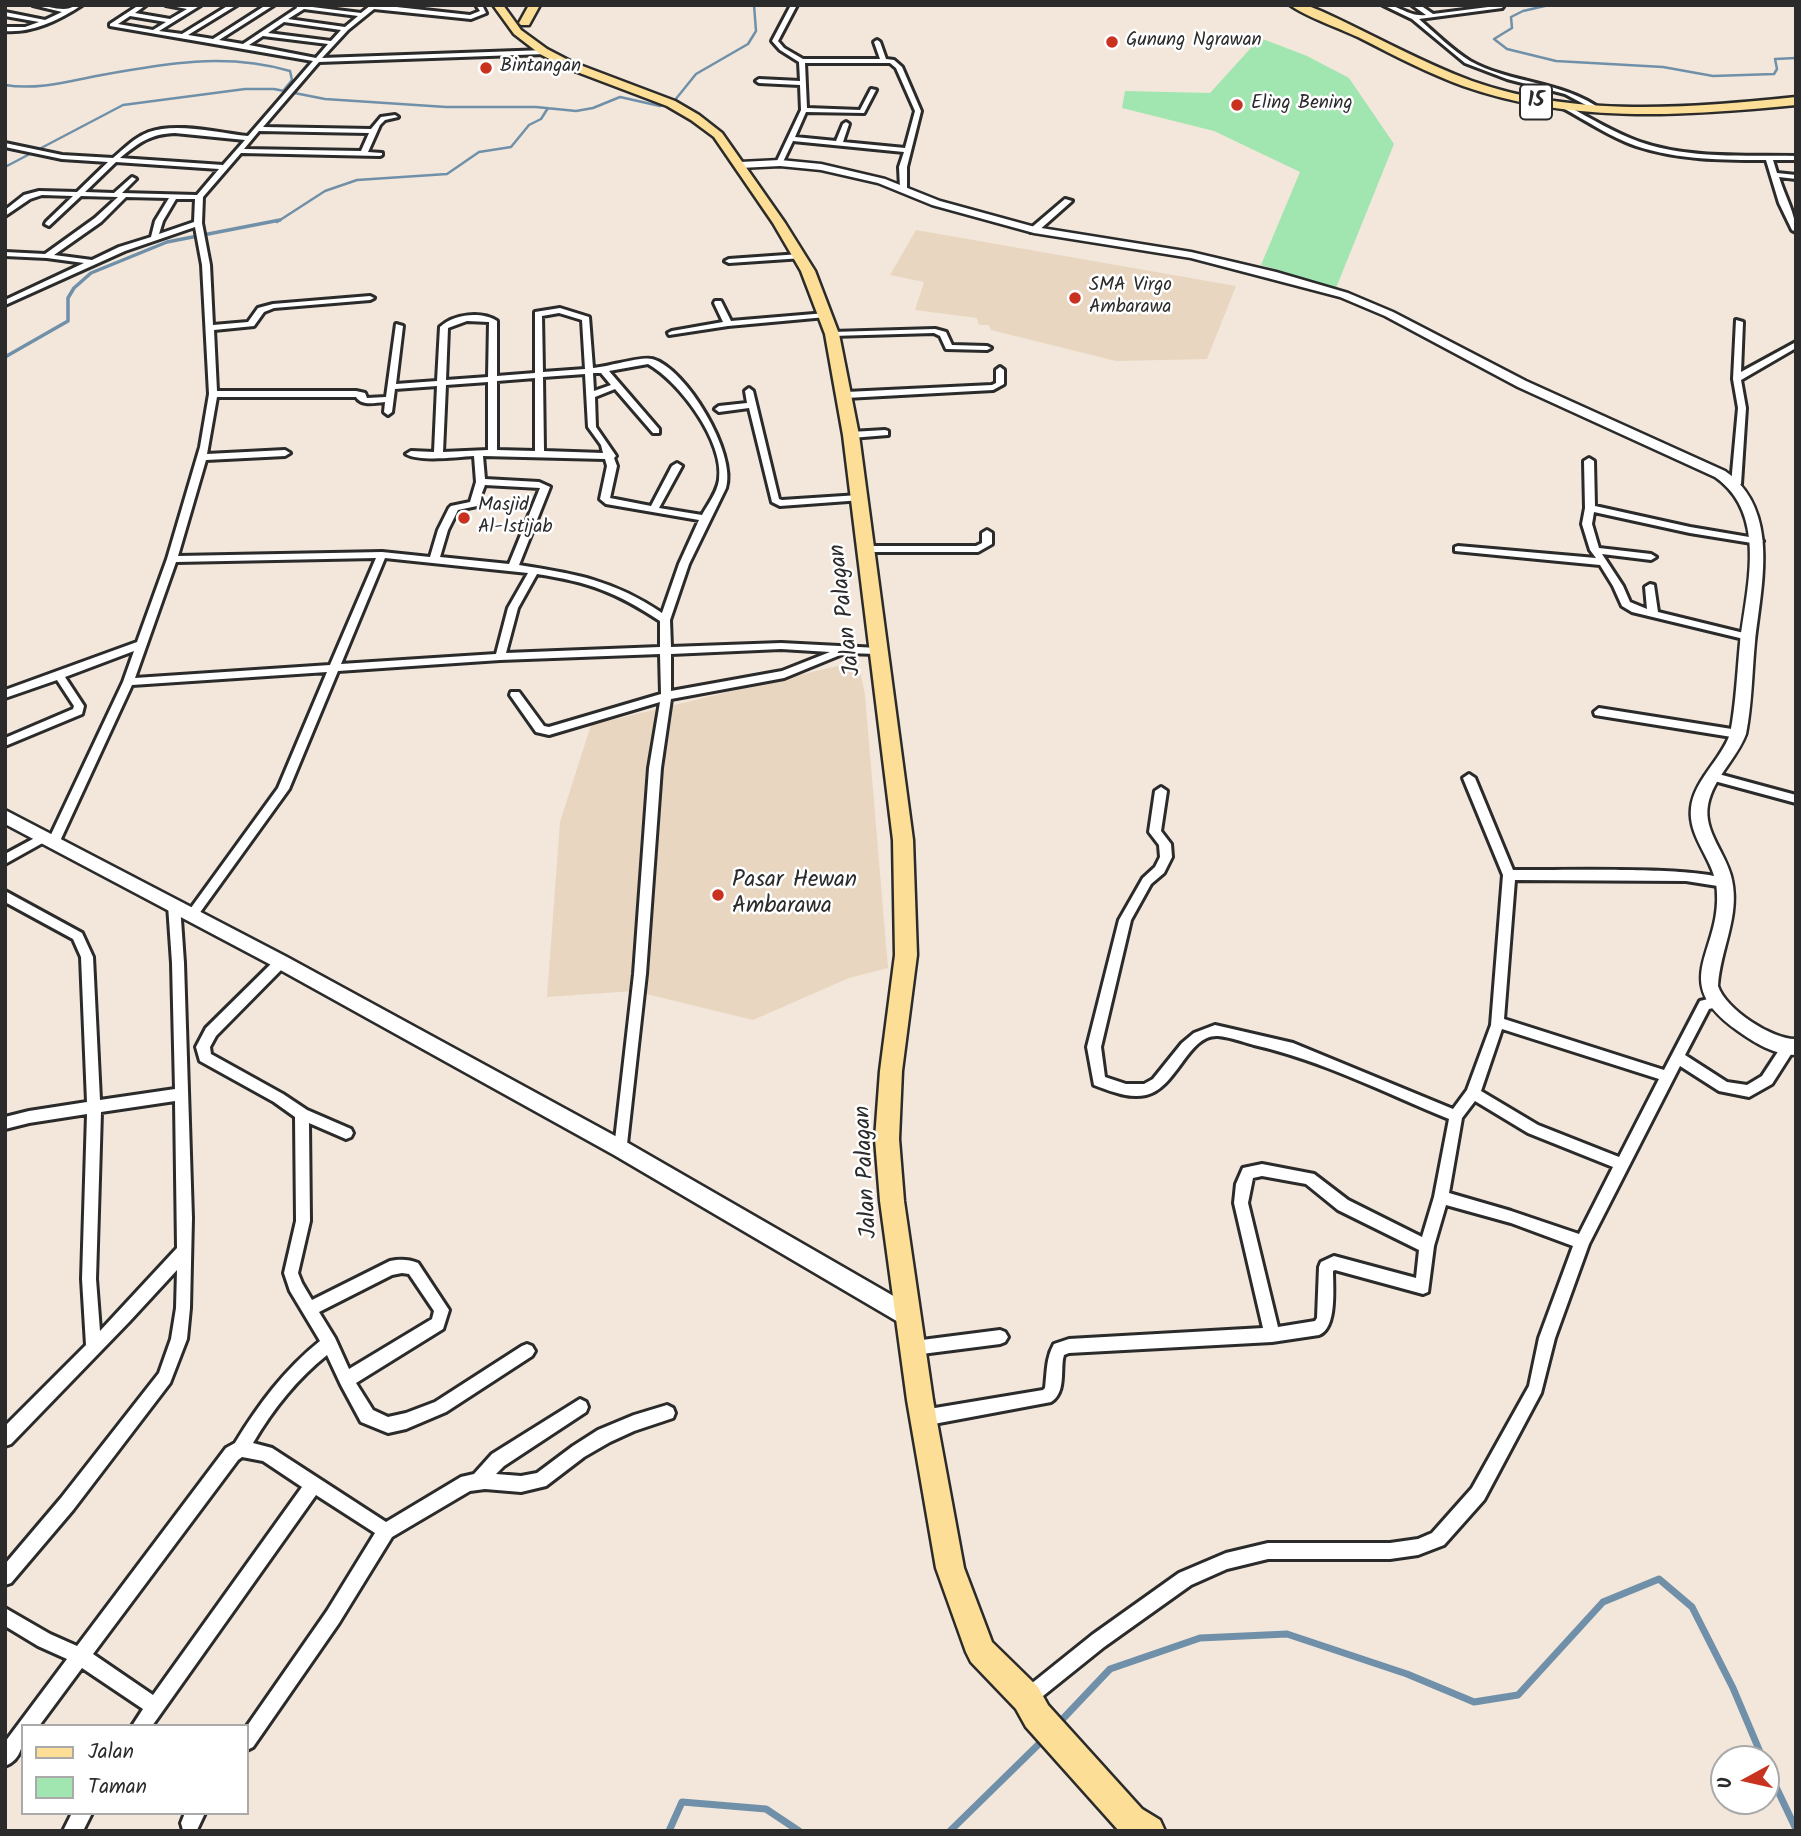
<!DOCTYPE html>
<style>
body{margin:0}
#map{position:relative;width:1801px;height:1836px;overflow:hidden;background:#f2e7da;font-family:Kalam,sans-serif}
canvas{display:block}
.frame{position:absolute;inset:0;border:7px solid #2b2b2b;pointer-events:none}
.legend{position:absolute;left:21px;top:1724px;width:228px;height:91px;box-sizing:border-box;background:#fff;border:2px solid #aaa;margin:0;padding:9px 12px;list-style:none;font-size:21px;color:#2b2b2b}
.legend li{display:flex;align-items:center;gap:14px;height:35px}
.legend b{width:35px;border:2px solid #aaa}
.north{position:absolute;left:1710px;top:1745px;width:70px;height:70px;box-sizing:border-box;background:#fff;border:2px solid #aaa;border-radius:50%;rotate:262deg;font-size:19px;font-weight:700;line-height:28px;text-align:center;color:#2b2b2b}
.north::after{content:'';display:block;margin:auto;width:24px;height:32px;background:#c8321e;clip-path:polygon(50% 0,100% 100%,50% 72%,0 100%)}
</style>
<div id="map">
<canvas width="1801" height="1836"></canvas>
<div class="frame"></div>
<ul class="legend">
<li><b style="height:9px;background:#fcde96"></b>Jalan</li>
<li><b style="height:19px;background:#a1e5b0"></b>Taman</li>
</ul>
<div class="north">U</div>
</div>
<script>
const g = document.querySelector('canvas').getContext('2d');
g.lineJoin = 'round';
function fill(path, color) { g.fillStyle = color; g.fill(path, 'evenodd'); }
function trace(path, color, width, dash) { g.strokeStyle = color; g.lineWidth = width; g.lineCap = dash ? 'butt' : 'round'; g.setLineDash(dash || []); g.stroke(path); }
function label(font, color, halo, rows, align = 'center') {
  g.font = font + ' Kalam,sans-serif'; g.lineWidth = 5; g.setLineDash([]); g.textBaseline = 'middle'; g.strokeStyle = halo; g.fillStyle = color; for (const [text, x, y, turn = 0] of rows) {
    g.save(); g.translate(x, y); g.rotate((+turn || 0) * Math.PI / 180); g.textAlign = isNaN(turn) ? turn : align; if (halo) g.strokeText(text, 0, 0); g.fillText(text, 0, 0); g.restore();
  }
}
fill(new Path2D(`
 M916,230L1236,286L1207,359L1116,361L991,330L989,325H979L977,318L915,310L924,282L890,275Z
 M858,661L865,695L888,968L849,978L753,1020L634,991L547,997L560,822L591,725Z`), '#e8d6c0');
fill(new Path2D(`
 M1260,38L1307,56L1349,78L1394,144L1336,288L1261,265L1300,172L1214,131L1122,108L1125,91L1210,93Z`), '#a1e5b0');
trace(new Path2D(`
 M1549,5L1523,11L1511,17L1512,28L1494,39L1507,49L1556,61L1663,67L1713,76L1774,74L1777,69L1775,59L1796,58
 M5,85C36,90 66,82 96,76C162,64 224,52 290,71L292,80L283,91
 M5,167L123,105L245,89H274L325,99L446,107H536L576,111L593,108L620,97L660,106L675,100L696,74L748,44L756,31L754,5
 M277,222L325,191L357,180L447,174L479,152L511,147L529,125L541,119L548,108`), '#7090a9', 2.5);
trace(new Path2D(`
 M5,357L68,321V298L74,288L91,273L167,242L280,220`), '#7090a9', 3.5);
trace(new Path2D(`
 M1057,1725L1110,1669L1200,1638L1287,1634L1407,1674L1474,1702L1518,1695L1603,1602L1659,1579L1692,1607L1733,1688L1763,1759
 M1766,1766L1796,1829
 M669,1831L682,1802L766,1809L799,1831
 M950,1831L1043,1740`), '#7090a9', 7);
const street = new Path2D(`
 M33,5C44,5 54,9 64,9C70,9 75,5 82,5C59,20 33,33 5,31V27H25L39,22L5,16V12L45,20L62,12Z
 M139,5H146L135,13L170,19L187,9L166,5H201L159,31L182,34L229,5H237L188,35L213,39L266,5H274L219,40L243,44L297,8L296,5L361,13L371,5H378L470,15L480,11L476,5H482L486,13L471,19L374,9L348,30L322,58L545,50L548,52L545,54L319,62L263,127L371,129L381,117L395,115L398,117L385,120L380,125L368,152L382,153V155L380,156L241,153L203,197L202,223L210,265L213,325L248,322L258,308L273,304L370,296L374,298L370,300L274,308L264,312L254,326L214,330L217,391H356L365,393L367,398L386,397L396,324L403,326L396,384L437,381L440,327C454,314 481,311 497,321V376L535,373V312L560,308L589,317L593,368C607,367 642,356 652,359C686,368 737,454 726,488L689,564L670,620L671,647L781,643L878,648L883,651L878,654L845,653L784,678L671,699L661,768L646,974L626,1153L621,1155L616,1153L614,1149L634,974L649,768L660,702L549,735L536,732L510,695L511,692H519L544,726L549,727L661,694L660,654L500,660L338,671L289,789L196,918H188L186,915L188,912L278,788L327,672L132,685L60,841L54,845L48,841L123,682L134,651L65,677L84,706L82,714L5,746V738L73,709L74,706L57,680L5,698V690L137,642L167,559L200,447L209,394L202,265L195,227L125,251L5,305V300L84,263L47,258L5,256V252L45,254L95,218L118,197L81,196L49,226L45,224L46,222L73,196L42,195L30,199L5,216V210L24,195L39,191L77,192L108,162L62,159L5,147V143L62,155L113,158C124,149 135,137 149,132C176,122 219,133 248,136L313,61L110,26V24ZM304,9L358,16L345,27L288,19ZM130,16L166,22L153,30L118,24ZM284,22L341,30L331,41L268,33ZM263,36L328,44L316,58L249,45ZM259,131L369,133L361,151L244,149ZM175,133L245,140L223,165L120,158C140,142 150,134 175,133ZM116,162L219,169L197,195L122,193L136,179L132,177L114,193L85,192ZM126,197L169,198L155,221L151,237L119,247L92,260L54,255L101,222ZM176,199H195L194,222L159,234L163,221ZM559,313L582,320L585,369L543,372L542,316ZM467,321L489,322L488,377L446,380L448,328ZM648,364C679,381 725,442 719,480C717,493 708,504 702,515L659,508L682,466L677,463L672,466L651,506L610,498L617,466L614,458L616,456L596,427L595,397L615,389L653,433H659V429L609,371ZM593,373H601L611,385L594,391ZM585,374L588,427L601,445L603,453L544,451L543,377ZM535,378V451L497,450V381ZM488,382V450L443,452L446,385ZM437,386L434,452L411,451L406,454C420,462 457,457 474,456L476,482L470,502L451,506L449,508L438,530L430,557L382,552L178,556L206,460L285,456L290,453L285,450L207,454L217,397H356C362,406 373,403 385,402L384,412L388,415L392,412L395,389ZM483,456L605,459L607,466L600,499L606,504L699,520L679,564L662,613C613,580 576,574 519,565L550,487L539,482L485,479ZM485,485L540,488L509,564L440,557L448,530L458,510L477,506ZM376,558L330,665L135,678L176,562ZM385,558L528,573L508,608L496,654L341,664ZM537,574C589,582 616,592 660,621V647L506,653L518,608ZM781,649L830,652L782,671L671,691V654Z
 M791,5H797L778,41L784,48L803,59H880L874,42L877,40L880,42L886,59L894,60L902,67L921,111L907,167V190L900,188L899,167L904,152L793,141L782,164L776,163L801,110L800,85L759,83L756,81L759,79L800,81L799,62L780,50L772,41ZM805,63H890L896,68L915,111L905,148L843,142L849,124L846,122L843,124L836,141L795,137L806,112L864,113L876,90L871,89L860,110L807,108Z
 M1383,5C1401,5 1407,17 1426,15L1412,5H1420L1433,14L1504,5L1502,8L1419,19C1434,32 1453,51 1470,61C1511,84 1563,81 1602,110L1597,111L1565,94L1507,79L1465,63L1412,19Z
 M1563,106H1567C1591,118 1614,133 1640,142C1689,159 1744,155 1796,156V160H1773L1777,173L1796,175V179L1779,177C1784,194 1796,215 1796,232L1792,230L1779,203L1766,160C1722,160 1678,160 1636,146C1610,137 1587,121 1563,108Z
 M1065,199L1072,201L1037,232H1031V228Z
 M800,254H803V258L729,263L725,261L729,259Z
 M715,301H721L731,321L826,313L830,315L826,317L728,326L669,335L668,333L672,331L723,322L714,303Z
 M1736,320L1743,322L1741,372L1796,342V348L1741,380L1746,408L1741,484L1736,487L1731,484L1738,408L1733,379Z
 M935,329L946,332L952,345L987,346L991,348L987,350L946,349L940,336L934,333L832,336L828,334L832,332Z
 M1000,367L1004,370V384L993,390L846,398L842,395L846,392L992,385L996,383V370Z
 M749,388L753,391L779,499L782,500L859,495L862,496V500L780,506L772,502L749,408L719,412L715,409L719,406L747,403L745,391Z
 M885,430L888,431V435L851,438L847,435L851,432Z
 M1589,458L1594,461L1595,506L1690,527L1761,539L1763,541L1758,544L1690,533L1594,512L1592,524L1599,548L1651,554L1656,557L1651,560L1602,554L1623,586L1630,602L1647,609L1645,587L1650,584L1654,585L1658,612L1752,635V639L1748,640L1632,612L1622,606L1613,586L1600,565L1455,551V547L1458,546L1596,558L1590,550L1582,524L1585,508L1584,461Z
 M987,530L992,533V544L978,552H866L861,549L866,546H976L982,543V533Z
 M1599,708L1738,730L1743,734L1738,738L1595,715L1594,712Z
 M1711,772L1796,795V803L1707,779L1705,776Z
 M1469,774L1475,778L1513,870C1546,871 1714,865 1730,882L1724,887L1686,881L1515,880L1504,1019L1664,1070L1700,1001L1716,997L1721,998L1722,1002L1721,1006L1709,1009L1685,1055L1727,1082L1747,1085L1762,1076L1783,1044L1788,1043L1793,1044L1795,1048L1772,1084L1749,1097L1719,1091L1680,1066L1589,1244L1555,1338L1541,1393L1484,1500L1444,1545L1418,1555L1390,1559H1268L1227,1569L1191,1585L1104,1647L1033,1704L1027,1707L1021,1704L1018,1698L1021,1692L1092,1635L1179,1573L1226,1553L1268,1543H1390L1418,1539L1432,1533L1472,1488L1529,1386L1539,1338L1573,1246L1511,1223L1446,1205L1434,1246L1428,1292L1423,1294L1335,1270L1333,1271C1333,1288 1337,1328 1319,1335L1272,1342L1069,1353L1064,1355L1063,1359C1061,1374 1065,1393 1051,1402L923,1426L917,1424L915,1418L917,1412L923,1410L1043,1390L1045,1388C1047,1372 1046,1358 1054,1344L1069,1339L1263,1328L1234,1203L1236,1184L1243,1168L1262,1164L1314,1174L1348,1200L1422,1237L1434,1197L1449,1119C1385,1093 1321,1060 1254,1045C1243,1042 1230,1037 1218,1036C1188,1034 1177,1088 1146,1095C1129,1099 1110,1091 1094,1085L1087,1047L1119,920L1143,878L1155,867L1160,857L1159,845L1149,832L1155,791L1161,787L1167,791L1161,831L1171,844L1172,857L1164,873L1151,884L1131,920L1101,1047L1105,1077L1126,1084H1144L1153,1079L1182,1043L1194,1033L1215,1025L1293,1043L1453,1109L1467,1090L1491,1025L1503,875L1463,778ZM1502,1029L1659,1079L1619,1157L1538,1125L1481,1091ZM1475,1101L1528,1133L1613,1167L1579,1234L1511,1211L1449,1193L1462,1118ZM1262,1176L1306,1184L1338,1210L1419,1250L1416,1278L1334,1256L1321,1262L1319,1267L1317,1318L1315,1321L1278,1327L1248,1203L1253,1178Z
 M44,833L50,837L48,840L5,864V854Z
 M5,891L82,933L93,957L100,1100L175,1089L172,963L168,905L170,902H178L180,905L184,963L192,1218L190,1308L187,1339L170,1383L73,1510L11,1583L5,1585V1564L61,1498L159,1373L171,1339L176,1308L177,1270L129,1322L11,1444L5,1446V1426L86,1345L82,1279L87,1114L29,1123L5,1129V1117L29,1111L87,1102L81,957L73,939L5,902ZM175,1101L177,1248L100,1331L96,1279L101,1112Z
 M281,957L285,958L287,962L285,966L216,1036L210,1047L211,1054L283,1094L307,1110L351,1129L353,1133L351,1137L346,1139L309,1123L310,1221L298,1273L302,1283L312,1300L390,1261C400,1259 408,1259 418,1263L449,1310L443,1329L356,1383L373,1410L388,1417L406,1413L435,1402L522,1346L527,1344L532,1346L535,1351L532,1356L446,1412L406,1429L388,1433L361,1422L341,1385L327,1355C296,1380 273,1409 253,1443L272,1448L386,1522L461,1477L474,1474L492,1454L580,1399L586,1402L588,1407L586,1412L504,1466L496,1474L521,1476L537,1473L573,1446L598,1430L634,1415L667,1405L673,1408L675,1413L673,1418L634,1431L610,1442L584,1457L546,1486L521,1492L485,1489L470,1491L392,1537L339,1623L253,1747L247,1750V1726L327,1611L375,1533L316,1495L152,1726H132L143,1709L82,1668L39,1726H23C23,1742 23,1759 5,1766V1742L67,1659L38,1646L5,1626V1608L50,1634L77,1646L226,1448L235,1443C259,1404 284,1370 320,1341L290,1291L284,1273L296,1221L295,1117L274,1102L200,1061L196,1047L206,1028L277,958ZM402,1273L409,1274L434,1311L432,1319L349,1369L335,1338L319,1312L392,1275ZM242,1457L263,1461L302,1487L153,1695L93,1654L238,1460Z
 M1000,1330L1005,1332L1008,1337L1005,1342L1000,1344L914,1355L909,1353L906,1348L909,1343L914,1341Z
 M72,1813H92L83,1831H63Z
 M185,1813H205L197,1830H183L181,1823Z`);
const secondary = new Path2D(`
 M780,160L821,164L885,179L940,201L1035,227L1191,252L1276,272L1348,293L1393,312L1526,381L1725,471C1781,510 1761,586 1755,642C1752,673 1752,704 1746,734C1737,759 1713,778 1708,805C1703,832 1727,854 1732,880C1740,917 1720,950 1718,986C1725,1009 1773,1040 1796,1039V1055C1774,1055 1755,1043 1738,1031C1664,979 1726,951 1716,883C1711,857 1688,836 1691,808C1694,780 1721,760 1730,734C1736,704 1737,673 1740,643C1746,590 1769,514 1715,477L1518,387L1385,316L1340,297L1191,258L1034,233L932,205L878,183L821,170L780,166L740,168L735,165L740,162Z
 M5,810L287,957L628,1143L916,1309L919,1316L916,1323L908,1326L900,1323L614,1155L275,967L5,824Z`);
const primary = new Path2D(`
 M493,5H503L521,30L547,49L572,62L675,101L699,115L722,133L785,223L815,271L839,334L859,435L913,840L917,955L902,1071L899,1139L904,1201L933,1400L964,1568L992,1642L1038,1687L1048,1705L1142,1809L1160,1820L1165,1831H1119L1026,1727L1016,1709L971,1662L966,1652L936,1568L907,1400L880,1201L875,1139L880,1071L895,955L893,840L843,435L825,334L801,271L773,223L714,137L691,120L667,106L564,67L540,54L514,34Z`);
const highway = new Path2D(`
 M529,5H540L529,25H521L519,23Z
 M1290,5H1306L1321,11C1372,34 1420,62 1472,81C1577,118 1688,108 1796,97V105C1684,116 1571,124 1463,86C1428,73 1395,56 1362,39C1342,29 1306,17 1290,5Z`);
trace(street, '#2b2b2b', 6);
trace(secondary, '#2b2b2b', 5);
trace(primary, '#2b2b2b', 5);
trace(highway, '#2b2b2b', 5);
fill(street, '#fff');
fill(secondary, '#fff');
fill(primary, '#fcde96');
fill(highway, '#fcde96');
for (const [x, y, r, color] of [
 [1112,42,7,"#c8321e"],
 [486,68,7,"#c8321e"],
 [1237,105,7,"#c8321e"],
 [1075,298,7,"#c8321e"],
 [464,518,7,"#c8321e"],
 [718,895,7,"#c8321e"]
]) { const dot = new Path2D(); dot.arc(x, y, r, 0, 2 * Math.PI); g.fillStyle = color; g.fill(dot); trace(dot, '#fff', 2.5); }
label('19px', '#2b2b2b', '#fff', [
 ["Gunung Ngrawan",1126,42],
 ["Bintangan",500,68],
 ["Eling Bening",1251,105],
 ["SMA Virgo",1089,287],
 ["Ambarawa",1089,309],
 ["Masjid",478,507],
 ["Al-Istijab",478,529]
], 'left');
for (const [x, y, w] of [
 [1536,102,32]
]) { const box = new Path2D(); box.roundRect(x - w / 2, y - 17.5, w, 35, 5); g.fillStyle = '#fff'; g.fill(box); trace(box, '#2b2b2b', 2); }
label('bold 21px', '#2b2b2b', null, [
 ["15",1536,102]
]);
label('23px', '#2b2b2b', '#fff', [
 ["Jalan Palagan",847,610,-97],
 ["Jalan Palagan",868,1172,-93]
]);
label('23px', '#2b2b2b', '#fff', [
 ["Pasar Hewan",732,882],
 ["Ambarawa",732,908]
], 'left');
</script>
